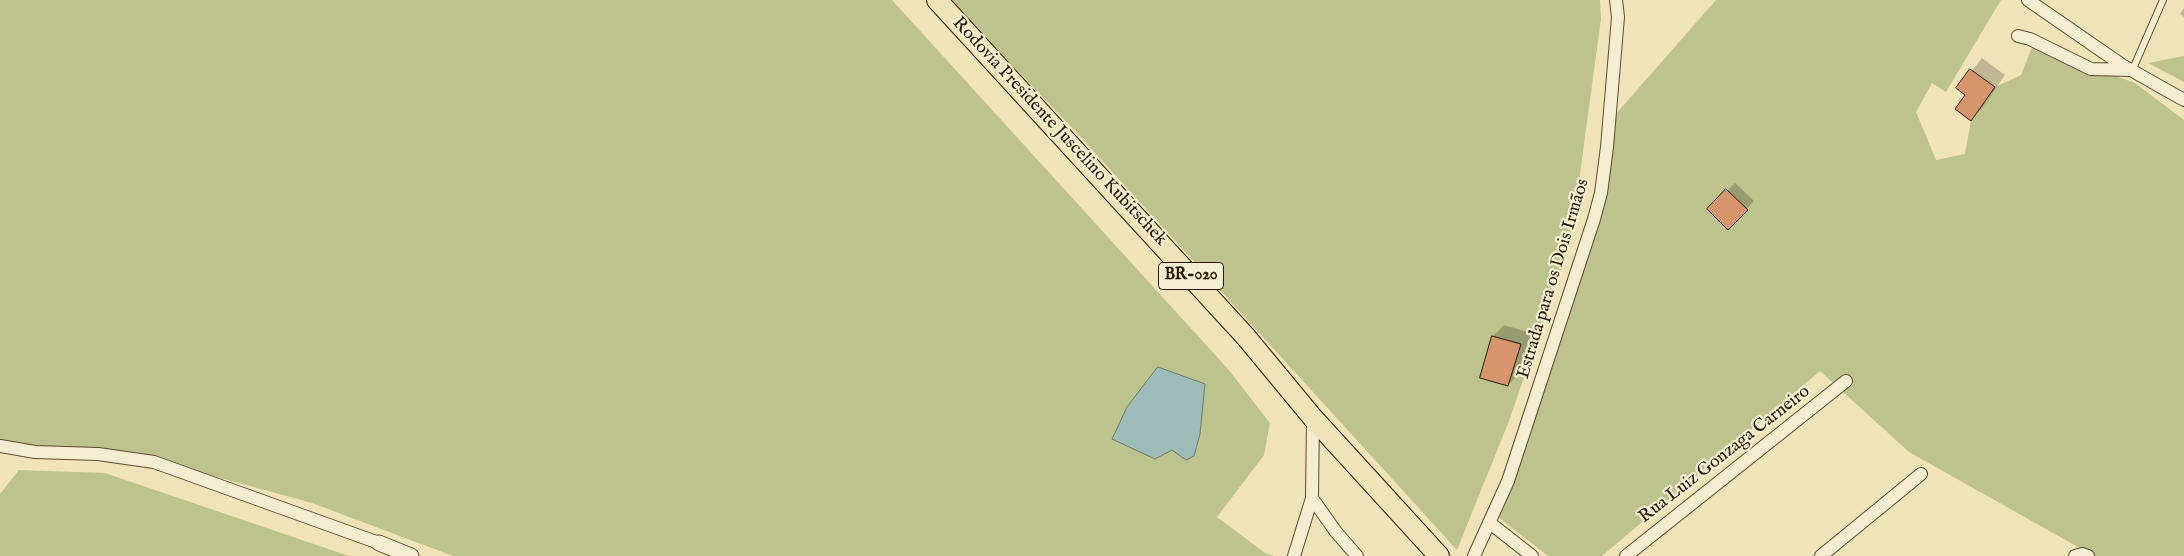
<!DOCTYPE html>
<meta charset="utf-8">
<style>
body{margin:0}
canvas{display:block;background:#f0e3b8}
</style>
<canvas width="2184" height="556"></canvas>
<script>
const g = document.querySelector('canvas').getContext('2d');
g.lineJoin = 'round';
function fill(path, color) { g.fillStyle = color; g.fill(path, 'evenodd'); }
function trace(path, color, width, dash) { g.strokeStyle = color; g.lineWidth = width; g.lineCap = dash ? 'butt' : 'round'; g.setLineDash(dash || []); g.stroke(path); }
function label(font, color, halo, rows, align = 'center') {
  g.font = font + ' "IM FELL English",serif'; g.lineWidth = 4.5; g.setLineDash([]); g.textBaseline = 'middle'; g.strokeStyle = halo; g.fillStyle = color; for (const [text, x, y, turn = 0] of rows) {
    g.save(); g.translate(x, y); g.rotate((+turn || 0) * Math.PI / 180); g.textAlign = isNaN(turn) ? turn : align; if (halo) g.strokeText(text, 0, 0); g.fillText(text, 0, 0); g.restore();
  }
}
fill(new Path2D(`
 M0,0H892L1228,369L1270,423L1264,455L1217,517L1265,553L1274,556H453L312,503L173,465L0,444Z
 M950,0H1600L1601,19L1571,240L1509,421L1457,550L1076,132ZM1492,336L1521,345L1508,386L1480,378Z
 M1716,0H2001L1946,92L1932,83L1916,112L1936,160L1965,154L1971,121L1995,87L2021,75L2032,47L2135,83L2184,120V556H2094L1909,452L1820,371L1602,556H1548L1498,517L1607,192L1615,115Z
 M2184,56V82L2148,63Z
 M19,470L105,473L349,556H0V494Z`), '#bcc38d');
const water = new Path2D(`
 M1158,367L1205,384L1200,434L1194,456L1186,460L1172,450L1155,459L1112,439L1127,407Z`);
fill(water, '#9dbcb8');
trace(water, '#6f7a6e', 1);
fill(new Path2D(`
 M2184,8V17L2180,14Z
 M1982,58L2005,75L1982,108L1971,119L1967,95L1958,88Z
 M1735,183L1754,201L1728,228L1709,209Z
 M1504,325L1531,333L1519,374L1508,385L1481,377L1493,336Z`), '#0003');
const building = new Path2D(`
 M1970,69L1995,87L1971,121L1955,109L1965,95L1956,88Z
 M1726,189L1748,210L1728,230L1707,209Z
 M1492,336L1521,344L1508,386L1480,378Z`);
fill(building, '#d6956c');
trace(building, '#2b1600', 1);
const service = new Path2D(`
 M2132,71L2163,0`);
const minor = new Path2D(`
 M2028,0L2122,65L2184,100
 M2018,36L2030,39L2091,69L2130,70
 M1313,418L1312,498L1336,532L1357,556
 M0,446L35,452L98,454L154,462L379,543
 M1490,523L1532,556
 M1294,556L1312,498
 M1474,556L1508,481L1594,219L1601,193L1607,147L1618,17L1616,0
 M1626,556L1846,381
 M1821,556L1921,474
 M2075,556L2082,554L2088,556`);
const tertiary = new Path2D(`
 M379,543L411,556`);
const trunk = new Path2D(`
 M937,0L1246,337L1313,418L1439,556`);
trace(service, '#5c492e', 8);
trace(minor, '#5c492e', 14);
trace(tertiary, '#5c492e', 17);
trace(trunk, '#2b1600', 22);
trace(service, '#f5edd1', 6);
trace(minor, '#f5edd1', 12);
trace(tertiary, '#f5edd1', 15);
trace(trunk, '#f0e3b8', 20);
for (const [x, y, w] of [
 [1191,276,65]
]) { const box = new Path2D(); box.roundRect(x - w / 2, y - 13.5, w, 27, 4); g.fillStyle = '#f5edd1'; g.fill(box); trace(box, '#2b1600', 1); }
label('bold 16px', '#2b1600', null, [
 ["BR-020",1191,276]
]);
label('18px', '#2b1600', '#f5edd1', [
 ["Rodovia Presidente Juscelino Kubitschek",1059,132,47],
 ["Estrada para os Dois Irmãos",1554,279,-73],
 ["Rua Luiz Gonzaga Carneiro",1725,455,-38]
]);
</script>
